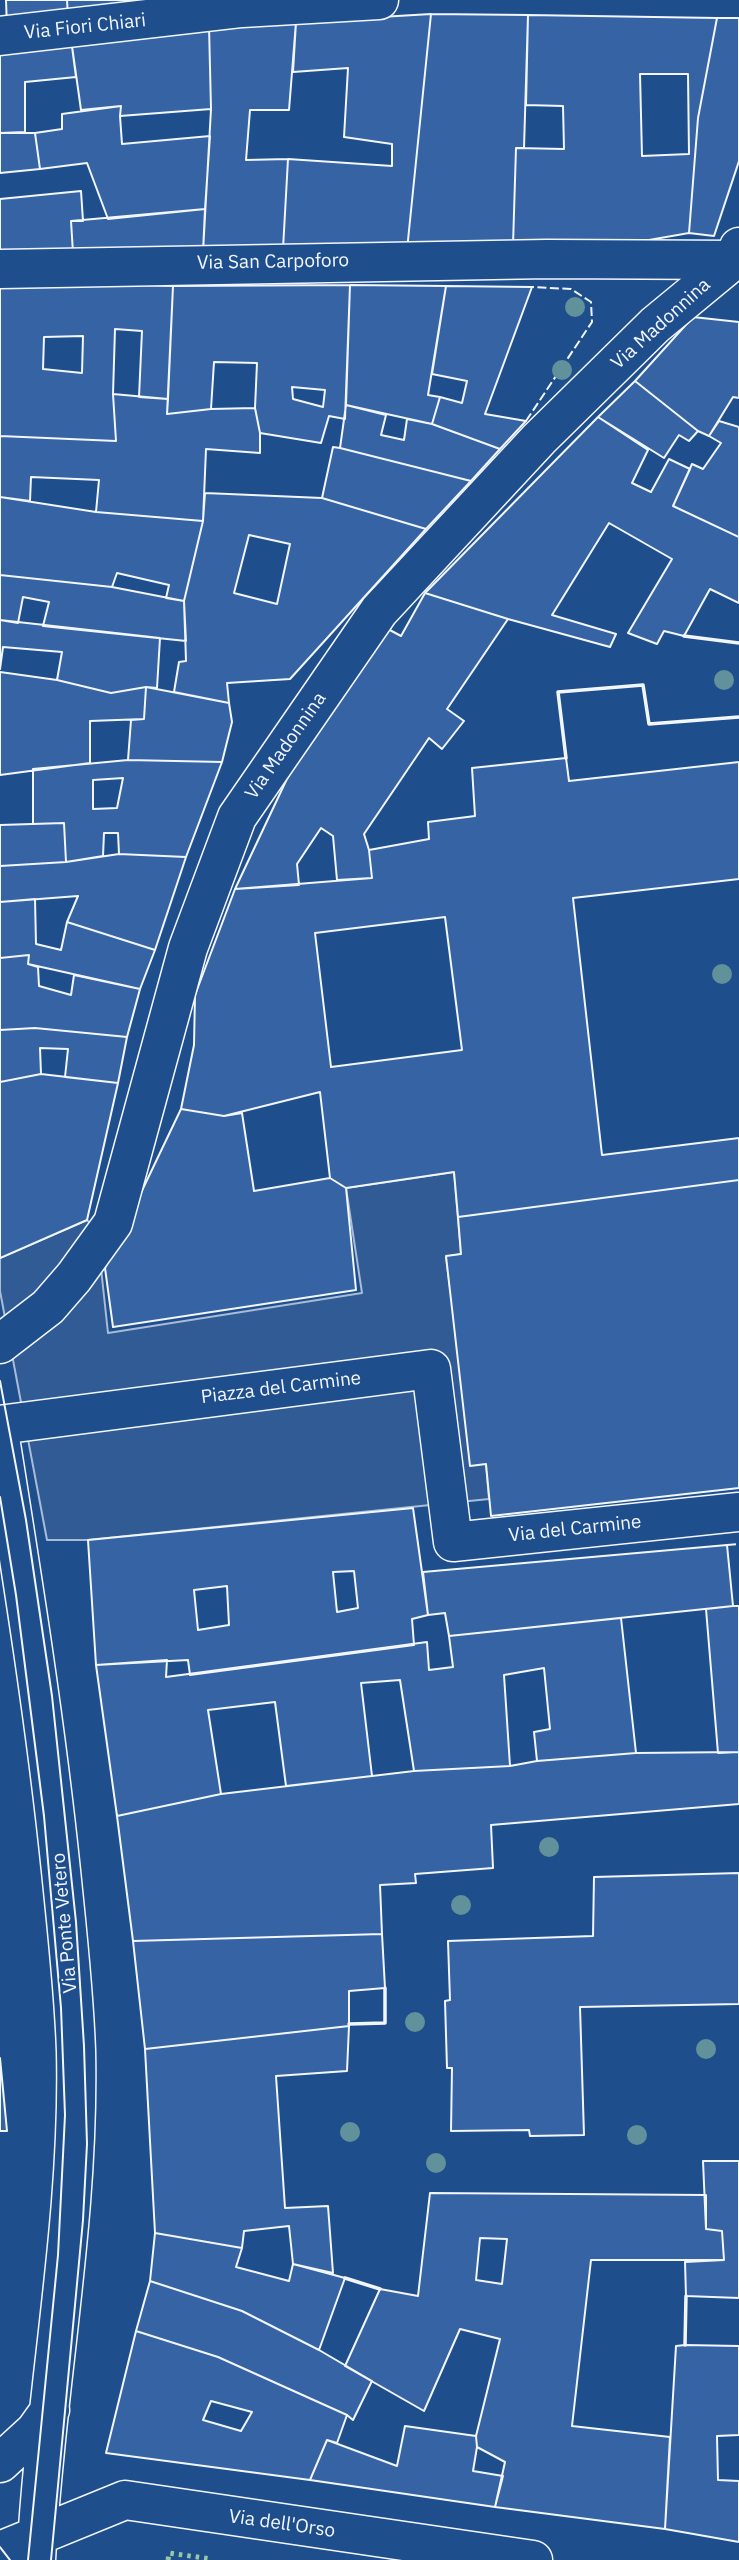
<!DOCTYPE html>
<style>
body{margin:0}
canvas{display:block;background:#1f4e8c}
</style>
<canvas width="739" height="2560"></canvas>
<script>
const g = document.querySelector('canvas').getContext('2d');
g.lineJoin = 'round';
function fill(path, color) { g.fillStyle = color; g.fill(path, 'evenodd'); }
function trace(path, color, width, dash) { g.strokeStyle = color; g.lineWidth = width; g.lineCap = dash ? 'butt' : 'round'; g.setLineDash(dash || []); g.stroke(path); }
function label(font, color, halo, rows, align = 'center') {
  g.font = font + ' "IBM Plex Sans",sans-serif'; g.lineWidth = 5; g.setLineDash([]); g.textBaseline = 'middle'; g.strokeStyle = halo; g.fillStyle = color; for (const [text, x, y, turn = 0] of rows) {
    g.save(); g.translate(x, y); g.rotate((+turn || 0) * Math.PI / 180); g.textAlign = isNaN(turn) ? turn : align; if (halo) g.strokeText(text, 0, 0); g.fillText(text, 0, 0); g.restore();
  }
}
const built = new Path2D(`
 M454,1172L461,1254L446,1257L450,1288L486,1464L489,1499L88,1540H47L0,1291V1258L87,1220L104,1237L100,1259L108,1333L362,1293L346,1188Z`);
fill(built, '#305b95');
trace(built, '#a8bbd7', 2);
const building = new Path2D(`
 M6,0H67L68,17L7,28Z
 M67,0H183L68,17Z
 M431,14L407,250L283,249L288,159L392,166V144L344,137L348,68L293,72L296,22Z
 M431,14L528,15L524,148H516L513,245L407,250Z
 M528,15L717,18L698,118L689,233L609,247L513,245L516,148L564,149L563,106L526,105ZM640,74H688L689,154L642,156Z
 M717,18H739V161L714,236L689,233L698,118Z
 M296,22L289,110H250L246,160L288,159L283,249L203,252L211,109L209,26Z
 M209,26L211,109L120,116L121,106L81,110L71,39Z
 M71,39L76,77L25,82V132L0,133V47Z
 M121,106L120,116L122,144L210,136L205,209L108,219L87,163L40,169L35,133L62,129V114Z
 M0,133H35L40,169L0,173Z
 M81,191L83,221H71L73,253L0,254V199Z
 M205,209L203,252L73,253L71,221Z
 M38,282L173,286L168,399L139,397L142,331L115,329L113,394L116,441L0,436V285ZM83,336L82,373L43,369L44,337Z
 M350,285L345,419L329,416L321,443L260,433L255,408L257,363L214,362L211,409L167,414L173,286ZM292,387L325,390L323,407L293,399Z
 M350,285L446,286L428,395L440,397L432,424L346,405Z
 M446,286L532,287L485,414L526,421L500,449L432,424L440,397L462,403L467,381L432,374Z
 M693,317L739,322V398L733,397L709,436L698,431L635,381Z
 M635,381L698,431L689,441L679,435L664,458L598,417Z
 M113,394L168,399L167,414L211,409L255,408L260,433V453L206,449L203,521L96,512L99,480L31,477L30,501L0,497V436L116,441Z
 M346,405L386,415L381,435L404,440L407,419L432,424L500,449L471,481L340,448Z
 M598,417L648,450L632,483L651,492L669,459L690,469L673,506L739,537V603L710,589L684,636L664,631L657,644L628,633L672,559L609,523L552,615L616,634L610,647L508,619L425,593Z
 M719,421L739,427V537L673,506L692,464L703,469L721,443L709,436Z
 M333,447L340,448L471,481L426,529L322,498Z
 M205,493L322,498L426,529L290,679L227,683L229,703L174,692L179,662L186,661L184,601L203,521ZM249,535L290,544L277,604L234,593Z
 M0,497L96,512L203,521L184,601L166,598L169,585L117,573L112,587L0,575Z
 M0,575L112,587L184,601L186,641L43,626L49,602L23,597L18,623L0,620Z
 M425,593L508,619L447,709L464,721L442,749L429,738L364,834L369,850L372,878L337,880L333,836L321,828L297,864L299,885L235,889L293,766L388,629L401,636Z
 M0,620L160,638L157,688L146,687L111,693L57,680L62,652L3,647L0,669Z
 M0,672L57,680L111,693L146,687L144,719L90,721V763L0,775Z
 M146,687L229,703L232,722L222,762L128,760L131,720L144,719Z
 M566,758L569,781L739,762V879L573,898L602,1155L739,1138V1180L458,1217L454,1172L346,1188L330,1178L320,1092L224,1116L181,1109L194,1045L195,995L235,889L372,878L369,850L429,839L428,822L475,816L472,768ZM445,917L462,1050L331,1067L315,933Z
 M128,760L222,762L186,857L119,854L118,833H104L103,856L66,862L64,823L33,824V769ZM123,778L117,808L93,809V780Z
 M64,823L66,862L0,866V825Z
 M119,854L186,857L155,950L67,922L78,896L0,902V866L66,862Z
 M35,899L36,944L61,950L67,922L155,950L140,989L28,964L29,955L0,958V902Z
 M29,955L28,964L38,967L39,986L71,995L74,975L140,989L127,1037L35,1028L0,1030V958Z
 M35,1028L127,1037L118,1083L65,1077L68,1049L40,1048L41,1074L0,1082V1030Z
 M41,1074L118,1083L87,1220L0,1258V1082Z
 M181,1109L224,1116L242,1113L254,1191L330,1178L346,1188L356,1290L113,1327L105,1268Z
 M739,1180V1488L491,1516L486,1464L470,1466L446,1256L461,1254L458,1217Z
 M413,1508L428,1615L412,1619L414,1645L190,1675L188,1660L96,1665L88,1540ZM354,1571L358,1608L337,1612L333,1572ZM227,1586L229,1625L198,1630L194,1590Z
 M727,1545L733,1606L449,1636L445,1613L428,1615L423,1572Z
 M733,1606H739V1752L718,1753L706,1609Z
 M621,1618L636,1753L537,1761L534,1732L550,1729L544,1668L504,1675L510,1766L414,1771L400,1680L361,1683L372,1776L286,1786L275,1702L208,1710L221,1794L117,1816L96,1665L167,1660L166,1677L427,1642L429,1670L453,1667L449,1636Z
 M739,1752V1804L491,1825L493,1868L415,1874L416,1883L380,1885L382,1934L133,1941L117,1816L221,1794L414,1771L510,1766L537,1761L636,1753Z
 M739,1873V2004L580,2007L584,2135L530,2136L529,2130L451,2131L452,2068H447L445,2001L450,2000L448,1941L593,1936L594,1877Z
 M382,1934L385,1988L349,1991V2026L145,2049L133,1941Z
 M349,2026L347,2071L276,2076L285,2208L328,2206L333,2273L293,2264L289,2226L244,2231L242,2248L155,2233L145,2049Z
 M0,2058L7,2131H0Z
 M703,2161H739V2298L686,2296L685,2262L724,2260L722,2231L706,2229Z
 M430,2193L706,2195V2229L722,2231L724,2260H591L572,2426L670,2437L665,2529L495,2507L505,2462L477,2447L476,2436L500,2339L460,2329L424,2411L345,2366L380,2289L418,2296ZM480,2238L507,2239L502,2284L476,2280Z
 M155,2233L242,2248L236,2267L289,2281L293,2264L345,2278L319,2350L242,2311L150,2281Z
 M150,2281L242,2311L319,2350L372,2381L353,2420L347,2415L218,2357L136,2331Z
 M136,2331L218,2357L347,2415L337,2443L327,2440L310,2480L106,2453ZM211,2401L252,2412L241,2431L203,2420Z
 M685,2345L739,2346V2435L717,2436L718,2480L739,2481V2542L665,2529L676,2346Z
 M405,2426L476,2436L477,2447L473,2471L503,2476L495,2507L310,2480L327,2440L397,2466Z`);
fill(building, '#3563a3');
trace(building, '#f2f6ff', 2);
const street = new Path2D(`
 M0,36L242,8L379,0
 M0,269L547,259L739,260
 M0,1344L48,1307L74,1277L113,1223L188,948L237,817L379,611L539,439L655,325L735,259L739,247
 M0,1425L431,1369L453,1542L739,1512
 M0,1438C23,1582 46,1726 61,1871C67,1930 74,1991 76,2051C80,2222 45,2390 36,2560
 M0,2463L35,2431L50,2410
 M0,2551L125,2500L533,2560`);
trace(street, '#f2f6ff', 41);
trace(street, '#1f4e8c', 38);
trace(new Path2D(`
 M0,1381L26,1520L52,1696L76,1922L84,2046L87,2144L83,2220L51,2560
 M0,1497L16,1595L44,1816L61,2008L65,2115L58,2255L28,2560
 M0,2547L10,2560`), '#f2f6ff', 2);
trace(new Path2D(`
 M168,2560L169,2553L211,2559`), '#97c8a6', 5, [3.5, 5]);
trace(new Path2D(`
 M526,421L592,322L591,302L571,289L532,287
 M727,1545L739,1544`), '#f2f6ff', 2, [9, 3.5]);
trace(new Path2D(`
 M684,636L739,643
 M566,758L558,692L643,685L649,724L739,717
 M349,2024L385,2023V1988
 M345,2278L380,2289
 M685,2345L686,2296`), '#f2f6ff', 3.5);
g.fillStyle = '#61919a';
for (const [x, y] of [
 [575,307],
 [562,370],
 [724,680],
 [722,974],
 [549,1847],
 [461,1905],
 [415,2022],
 [706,2049],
 [350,2132],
 [637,2135],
 [436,2163]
]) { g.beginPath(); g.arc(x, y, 10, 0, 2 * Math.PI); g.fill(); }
label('19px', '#f2f6ff', '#1f4e8c', [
 ["Via Fiori Chiari",85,27,-6],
 ["Via San Carpoforo",273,262,-1],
 ["Via Madonnina",661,324,-42],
 ["Via Madonnina",286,746,-55],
 ["Piazza del Carmine",281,1388,-7],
 ["Via del Carmine",575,1529,-6],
 ["Via Ponte Vetero",65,1923,-95],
 ["Via dell'Orso",282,2524,8]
]);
</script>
